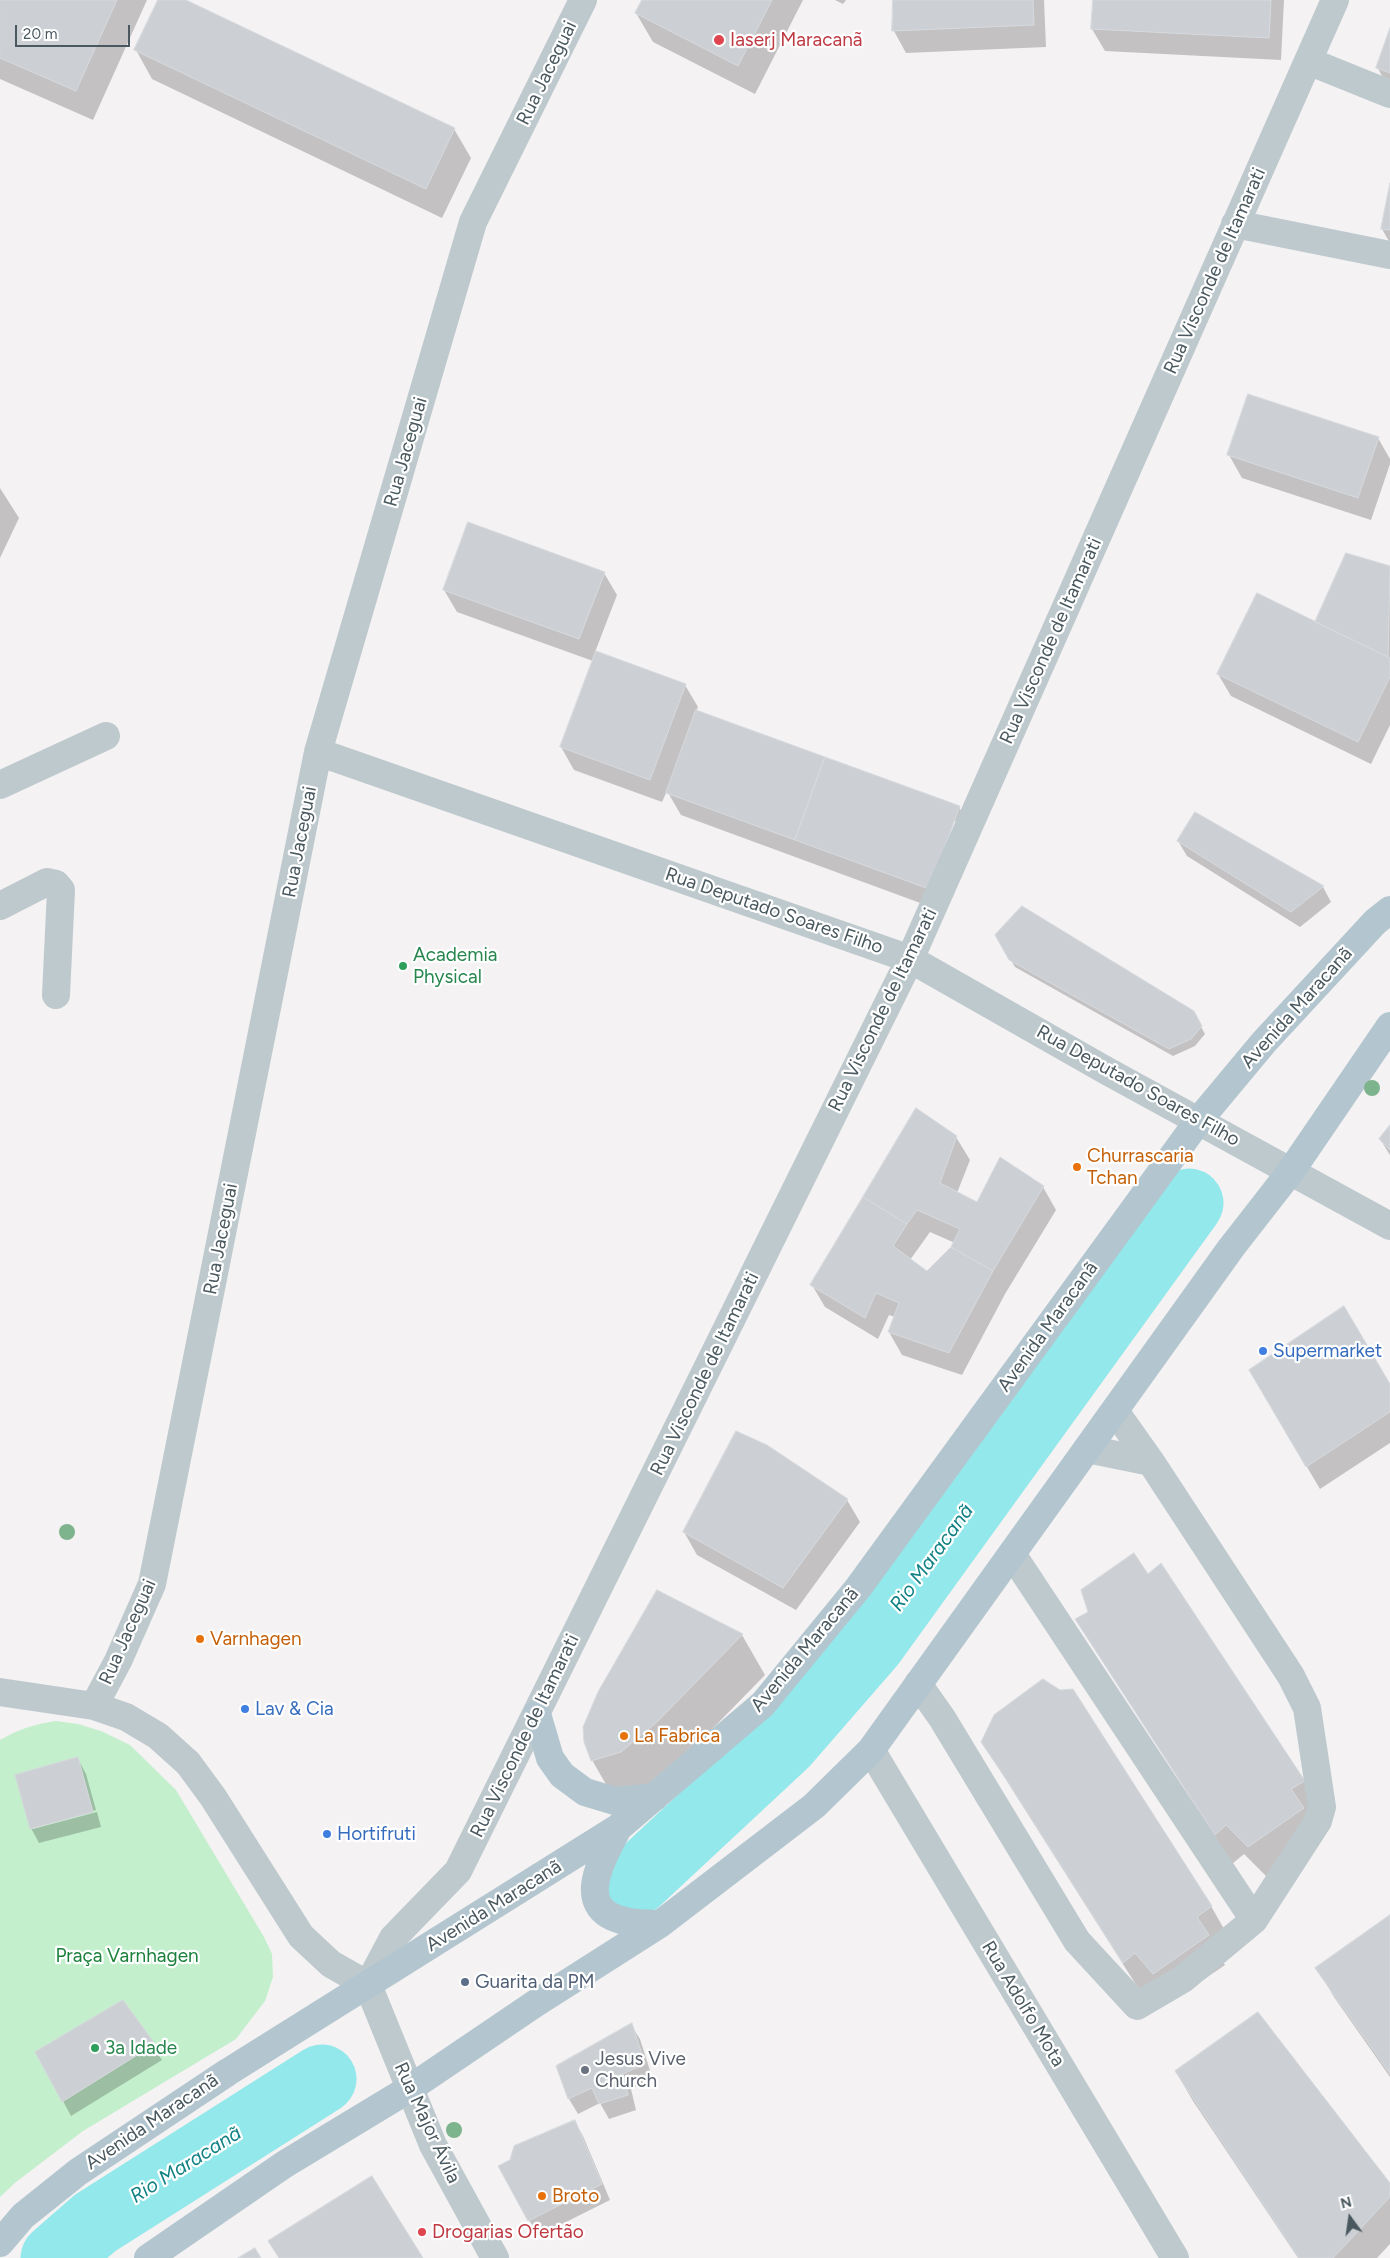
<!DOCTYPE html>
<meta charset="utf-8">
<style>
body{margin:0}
#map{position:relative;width:1390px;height:2258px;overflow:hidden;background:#f4f2f2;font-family:Figtree,sans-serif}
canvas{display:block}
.north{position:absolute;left:1325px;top:2193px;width:50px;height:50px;-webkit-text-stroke:4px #fff;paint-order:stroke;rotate:346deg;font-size:14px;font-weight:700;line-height:20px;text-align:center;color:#4a595f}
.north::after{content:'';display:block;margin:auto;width:18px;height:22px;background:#4a595f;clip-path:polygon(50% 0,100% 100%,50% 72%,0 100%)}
.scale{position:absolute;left:15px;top:25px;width:115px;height:22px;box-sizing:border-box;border:2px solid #4a595f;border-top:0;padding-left:6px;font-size:15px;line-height:18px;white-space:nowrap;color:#4a595f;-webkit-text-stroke:4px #fff;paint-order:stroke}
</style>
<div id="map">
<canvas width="1390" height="2258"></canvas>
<div class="north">N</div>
<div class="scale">20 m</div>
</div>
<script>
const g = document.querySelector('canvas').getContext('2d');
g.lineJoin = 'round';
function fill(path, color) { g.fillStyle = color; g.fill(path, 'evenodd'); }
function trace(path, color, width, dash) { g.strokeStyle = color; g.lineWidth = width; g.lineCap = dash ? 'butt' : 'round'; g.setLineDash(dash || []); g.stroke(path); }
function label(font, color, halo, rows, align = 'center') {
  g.font = font + ' Figtree,sans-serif'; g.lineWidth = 4.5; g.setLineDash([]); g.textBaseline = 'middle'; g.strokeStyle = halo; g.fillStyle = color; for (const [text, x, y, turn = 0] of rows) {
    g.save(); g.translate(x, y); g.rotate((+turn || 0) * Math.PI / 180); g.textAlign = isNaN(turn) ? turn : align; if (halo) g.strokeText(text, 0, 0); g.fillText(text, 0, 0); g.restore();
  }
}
fill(new Path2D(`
 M56,1721L78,1724L101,1731L130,1745L176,1790L264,1937L272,1954L273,1977L265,2001L236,2039L83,2131L16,2182L0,2197V1740C19,1729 35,1724 56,1721Z`), '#c3efcc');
fill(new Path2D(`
 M0,0H147L93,120L0,79Z
 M160,0H183L454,129L471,158L442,218L152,79L136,50Z
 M643,0H803L755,94L653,42L636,13Z
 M835,0H846L843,4Z
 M894,0H1044L1046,47L906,53L894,31Z
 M1094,0H1284L1281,60L1105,51L1092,29Z
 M1390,32V90L1377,67Z
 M1390,190V243L1382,229Z
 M1378,438L1390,459V464L1371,520L1242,478L1229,455Z
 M0,488L19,518L0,558Z
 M1347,555L1390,567V725L1371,764L1231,696L1218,674L1316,623Z
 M604,573L617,595L595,652L685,685L698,707L696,711L959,807L972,830L942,911L681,815L667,791L662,802L574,770L561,747L593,661L457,612L444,590ZM953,821H956L928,895Z
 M1196,813L1323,887L1331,902L1300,927L1187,856L1178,841Z
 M996,935L1193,1012L1205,1034L1195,1046L1173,1056L1015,967Z
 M1390,1127V1155L1380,1139Z
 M956,1137L970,1160L957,1193L978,1203L1043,1187L1056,1210L1005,1294L962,1375L902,1355L889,1332L895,1317L889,1315L878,1339L825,1307L812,1285ZM930,1232L955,1243L927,1273L910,1260Z
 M1250,1370L1390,1386V1443L1320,1489Z
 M847,1500L860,1522L796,1610L697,1555L684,1532Z
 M1148,1576L1304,1781L1320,1810L1319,1838L1266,1876L1244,1854L1232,1864L1077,1619Z
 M742,1635L765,1675L680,1762L644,1792L615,1800L592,1760Z
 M1059,1692L1211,1906L1228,1936L1214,1946L1225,1965L1171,2002L1153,1981L1140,1991L982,1742Z
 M78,1759L86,1774L96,1810L33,1827V1829L97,1812L101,1827L39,1843L31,1828Z
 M1390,1916V2077L1334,1997L1317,1968Z
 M123,2002L162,2060L71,2116L63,2101Z
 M631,2025L640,2039L653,2080L631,2089L636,2110L609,2119L600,2103L578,2114L569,2099L558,2067Z
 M1176,2072L1390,2185V2244L1377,2258H1298L1193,2101Z
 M575,2122L583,2136L610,2200L538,2236L499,2166Z`), '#0003');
trace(new Path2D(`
 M636,1881L784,1743L871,1643L1189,1203
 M55,2258L95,2223L322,2079`), '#92e8ea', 69);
const building = new Path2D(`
 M0,0H117L76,91L0,58Z
 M158,0H186L455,128L426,189L134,50Z
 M642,0H772L738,66L635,13Z
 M893,0H1033L1034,25L892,31Z
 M1093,0H1271L1269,38L1091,29Z
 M1390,28V73L1376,68Z
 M1390,183V230L1381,229Z
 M1248,394L1379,437L1358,498L1227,455Z
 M468,522L605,572L579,639L443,590Z
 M1346,553L1390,566L1388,657L1315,622Z
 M1257,593L1390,658V677L1358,742L1217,674Z
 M596,651L686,684L650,780L560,747Z
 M696,710L825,757L795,840L666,793Z
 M825,757L960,806L929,889L795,840Z
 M1195,812L1324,886L1291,912L1177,841Z
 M1022,906L1194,1011L1202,1026L1191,1039L1169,1049L1009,960L995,935Z
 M916,1108L957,1136L940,1183L977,1202L1000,1157L1044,1186L993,1271L951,1247L960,1229L917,1210L907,1224L863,1197Z
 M1390,1125V1150L1379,1139Z
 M863,1197L907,1224L893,1246L927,1271L951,1247L993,1271L949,1353L888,1332L899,1303L876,1293L865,1318L810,1285Z
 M1344,1306L1390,1384V1412L1306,1467L1249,1370Z
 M736,1431L767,1445L848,1499L783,1588L683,1532Z
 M1134,1553L1148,1574L1161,1563L1305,1781L1291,1789L1304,1808L1248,1847L1226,1825L1215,1835L1075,1619L1088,1612L1081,1590Z
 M657,1590L743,1634L657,1722L621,1752L591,1761L584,1742L583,1727L598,1692Z
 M1043,1679L1060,1690L1073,1689L1212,1906L1197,1917L1209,1935L1153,1974L1135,1953L1123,1963L1008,1782L981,1742L994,1715Z
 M78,1757L93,1812L30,1829L15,1775Z
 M1390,1915V2074L1315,1968Z
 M123,2000L155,2044L62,2102L35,2052Z
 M1258,2012L1390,2183V2197L1333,2258H1299L1175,2071Z
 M632,2023L645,2064L623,2074L628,2095L599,2104L592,2088L568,2099L556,2066Z
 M575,2120L602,2184L528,2221L498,2166L510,2160L514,2146Z
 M372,2176L423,2258H279L268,2241Z
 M255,2248L261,2258H238Z`);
fill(building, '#ccd0d4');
trace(building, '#d6d9dd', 1);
trace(new Path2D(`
 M1308,61L1390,94
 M1235,224L1390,255
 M318,752L910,959L1107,1071L1390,1226
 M0,785L106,736
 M0,906L47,882L56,884L61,890L56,995
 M1087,1449L1151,1462
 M1012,1554L1254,1920
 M918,1684L942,1718L1077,1941L1137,2006L1183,1979L1254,1920L1318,1821L1322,1807L1307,1708L1291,1676L1151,1462L1115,1411
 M0,1692L94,1706L126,1717L158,1736L188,1763L213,1797L301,1936L331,1964L368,1985
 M94,1706L118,1661L152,1584L318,752L473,222L583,0
 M871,1750L1175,2258
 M368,1985L393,1938L458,1871L910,959L1335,0
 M368,1985L433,2145L495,2258`), '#bec9ce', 28);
trace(new Path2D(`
 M537,1714L550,1758L562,1775L585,1792L615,1801L655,1797
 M618,1828C603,1858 571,1909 625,1921C636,1924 649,1923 660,1924
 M0,2243L23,2216L78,2172L228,2072L619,1827L763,1704L858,1588L1199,1120L1264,1042L1375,922L1390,910
 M148,2258L285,2164L409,2089L536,2003L660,1924L814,1806L871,1750L1231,1248L1291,1171L1390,1026`), '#b3c6cf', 28);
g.fillStyle = '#7db38d';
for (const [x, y] of [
 [1372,1088],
 [67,1532],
 [454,2130]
]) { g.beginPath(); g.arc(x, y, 8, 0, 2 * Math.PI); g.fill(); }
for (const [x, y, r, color] of [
 [719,40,6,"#e0444e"],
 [403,966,5,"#2e9e5b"],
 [1077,1167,5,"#e8710a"],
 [1263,1351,5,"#3f7fe0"],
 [200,1639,5,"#e8710a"],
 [245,1709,5,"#3f7fe0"],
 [624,1736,5,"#e8710a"],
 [327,1834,5,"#3f7fe0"],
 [465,1982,5,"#5c6f8a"],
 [95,2048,5,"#2e9e5b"],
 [585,2070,5,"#6b7280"],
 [542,2196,5,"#e8710a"],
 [422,2232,5,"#e0444e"]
]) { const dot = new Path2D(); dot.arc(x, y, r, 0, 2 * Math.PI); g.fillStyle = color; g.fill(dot); trace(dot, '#fff', 2); }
label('19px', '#be3a42', '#fff', [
 ["Iaserj Maracanã",730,40],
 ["Drogarias Ofertão",432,2232]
], 'left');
label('19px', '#4a595f', '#fff', [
 ["Rua Jaceguai",547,73,-64],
 ["Rua Visconde de Itamarati",1215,271,-66],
 ["Rua Jaceguai",406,452,-74],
 ["Rua Visconde de Itamarati",1051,641,-66],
 ["Rua Jaceguai",300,842,-79],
 ["Rua Deputado Soares Filho",774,911,19],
 ["Avenida Maracanã",1297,1008,-48],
 ["Rua Visconde de Itamarati",883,1010,-64],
 ["Rua Deputado Soares Filho",1138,1086,29],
 ["Rua Jaceguai",221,1239,-79],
 ["Avenida Maracanã",1048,1327,-54],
 ["Rua Visconde de Itamarati",705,1374,-64],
 ["Rua Jaceguai",128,1632,-66],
 ["Avenida Maracanã",805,1650,-50],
 ["Rua Visconde de Itamarati",525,1736,-64],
 ["Avenida Maracanã",494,1906,-32],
 ["Rua Adolfo Mota",1023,2004,59],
 ["Avenida Maracanã",152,2122,-34],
 ["Rua Major Ávila",427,2123,65]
]);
label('19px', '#27864d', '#fff', [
 ["Academia",413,955],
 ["Physical",413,977],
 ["3a Idade",105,2048]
], 'left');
label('19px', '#c56008', '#fff', [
 ["Churrascaria",1087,1156],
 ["Tchan",1087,1178],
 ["Varnhagen",210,1639],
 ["La Fabrica",634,1736],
 ["Broto",552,2196]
], 'left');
label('19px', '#366cbe', '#fff', [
 ["Supermarket",1273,1351],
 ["Lav & Cia",255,1709],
 ["Hortifruti",337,1834]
], 'left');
label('19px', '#1b803b', '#fff', [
 ["Praça Varnhagen",127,1956]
]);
label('19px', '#4e5e75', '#fff', [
 ["Guarita da PM",475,1982]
], 'left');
label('19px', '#5b616d', '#fff', [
 ["Jesus Vive",595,2059],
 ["Church",595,2081]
], 'left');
label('italic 20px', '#118184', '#fff', [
 ["Rio Maracanã",932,1558,-54],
 ["Rio Maracanã",186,2165,-32]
]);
</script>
